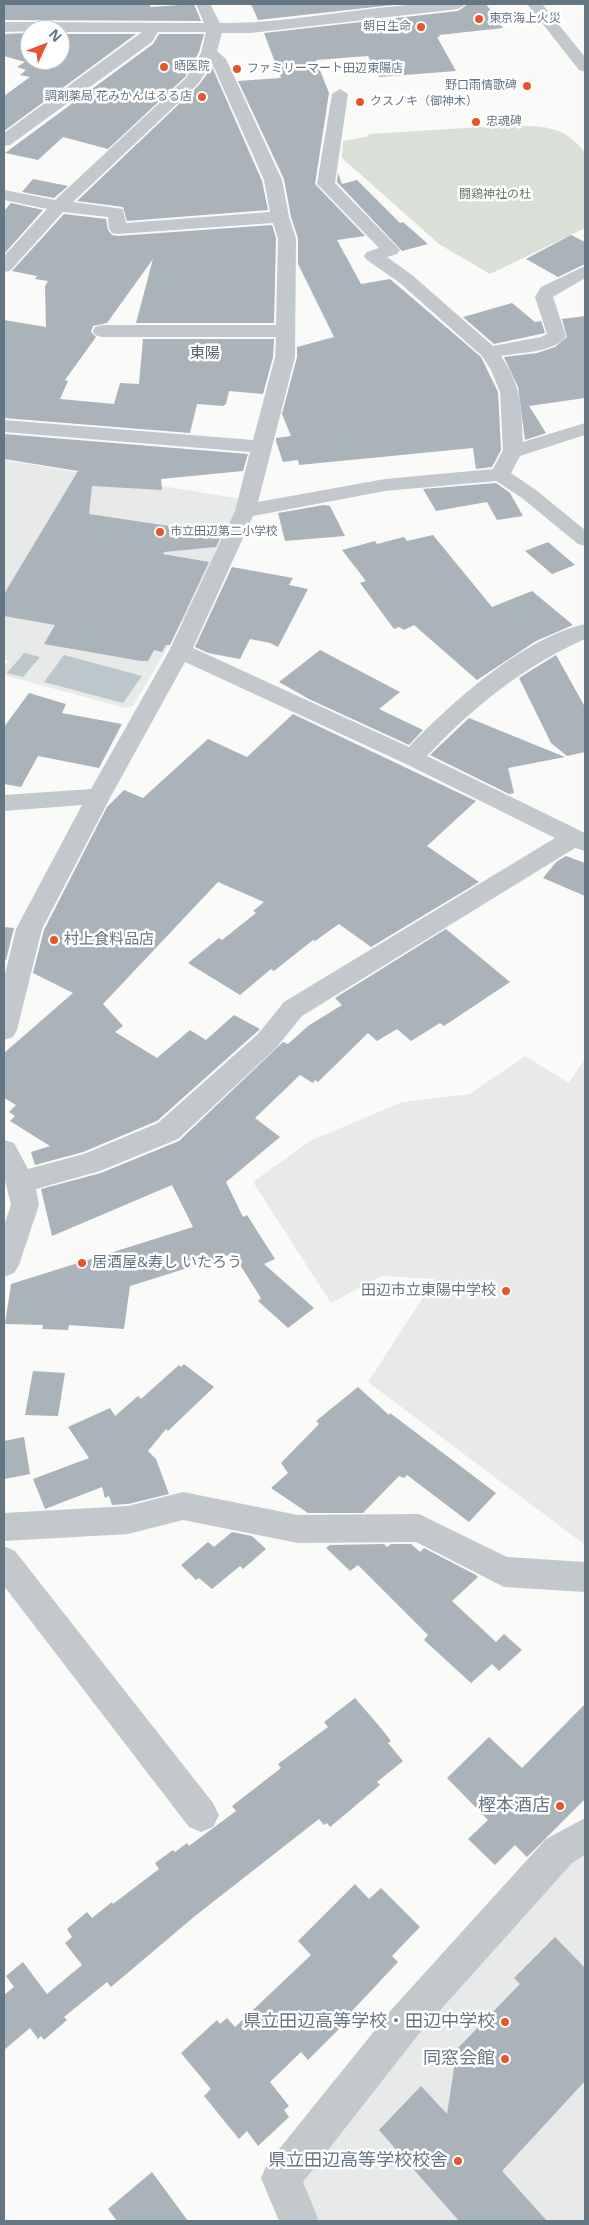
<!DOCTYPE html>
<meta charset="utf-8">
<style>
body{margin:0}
#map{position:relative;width:589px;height:2225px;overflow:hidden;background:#fafaf8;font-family:"Noto Sans",sans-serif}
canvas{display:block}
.frame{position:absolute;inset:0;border:5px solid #657683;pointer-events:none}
.north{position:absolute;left:20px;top:20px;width:50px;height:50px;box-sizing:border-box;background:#fff;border:1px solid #c1c8cd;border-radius:50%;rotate:47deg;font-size:14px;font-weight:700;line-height:20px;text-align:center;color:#657683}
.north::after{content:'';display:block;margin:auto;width:18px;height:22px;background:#e4572e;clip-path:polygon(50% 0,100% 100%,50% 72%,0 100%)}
</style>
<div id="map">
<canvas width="589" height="2225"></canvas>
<div class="frame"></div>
<div class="north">N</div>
</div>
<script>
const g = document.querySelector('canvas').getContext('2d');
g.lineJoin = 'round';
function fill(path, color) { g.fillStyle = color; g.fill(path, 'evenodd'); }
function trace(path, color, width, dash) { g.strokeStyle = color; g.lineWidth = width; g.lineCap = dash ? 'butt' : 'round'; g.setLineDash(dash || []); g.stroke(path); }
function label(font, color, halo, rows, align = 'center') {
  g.font = font + ' "Noto Sans","Noto Sans JP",sans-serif'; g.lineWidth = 5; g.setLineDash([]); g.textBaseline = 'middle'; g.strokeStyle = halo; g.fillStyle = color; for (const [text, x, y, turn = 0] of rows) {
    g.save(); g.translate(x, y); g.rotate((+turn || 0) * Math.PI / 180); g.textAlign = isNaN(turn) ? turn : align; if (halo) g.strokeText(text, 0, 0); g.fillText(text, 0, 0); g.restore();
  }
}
fill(new Path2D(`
 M4,460L241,499L188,613L133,706L125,708L4,675V667L9,661L4,659Z
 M525,1056L569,1083L585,1058V1545L368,1382L435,1279L382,1276L331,1303L253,1182L310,1141L402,1102L470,1094Z
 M585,1854V2221H299L281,2178L576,1858Z`), '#e8e9e9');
fill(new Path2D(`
 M513,125C545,127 564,125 585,153V228L490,274L439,244L342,158L343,141L366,137L370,134Z`), '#dadfd7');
fill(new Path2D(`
 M24,653L40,657L23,677L7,673Z
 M64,655L142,676L123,703L44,682Z`), '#bbc7cb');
fill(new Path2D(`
 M77,4H149L151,7L194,4L201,21L4,20V5Z
 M251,4H402L258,20Z
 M468,4H486L503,28L439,35L440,37H437L456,71L379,77L368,56L316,60L329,93L315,184L365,236L337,240L361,284L390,279L481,357L498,392L501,450L492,467L476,469L473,448L299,465L298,460L283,462L276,441V438L291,436L282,414L297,357V347L334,337L298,264V238L291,217L284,179L238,81L281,78L264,33L458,11Z
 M30,33V60H60V34H136L4,131V96L30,77L20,75L26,70L17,67L25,62L4,56V34Z
 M159,34H204L199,52L185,77L108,149L63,137L38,160L5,153L153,44Z
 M212,67L262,181L268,210L127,221L123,207L77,201L199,85Z
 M338,173L342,184L357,180L400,223L403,222L428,244L402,251L337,182Z
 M33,179L68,186L54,198L22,192Z
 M11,203L43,210L4,254V211Z
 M64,214L106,219L108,230L112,235L118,236L272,225L276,238L274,323H136L153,259L107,323L93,326L91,332L96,337L65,380L68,381L60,399L114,404L120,383L139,384L143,339H274L273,357L263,394L229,391L226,404L223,406L197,404L190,433L4,418V320L46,327L45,286L48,281L35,279L37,276L12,271Z
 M571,235L585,242V264L558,277L526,259Z
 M512,303L535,322L541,321L545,333L494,344L463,317Z
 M585,316V398L529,406L546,433L525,440L518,387L504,357L537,353L555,347L567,337L562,319Z
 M4,434L248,454L243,471L161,479L162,490L92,486L89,514L222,534L216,547L164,552L163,554L209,562L170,645H166L162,652L154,650L148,661H141L44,644L55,625L4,616V594L78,471L4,459Z
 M496,483L510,493L523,516L497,520L487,502L436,511L423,489Z
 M324,505L330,506L345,536L285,541L278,513Z
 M433,535L492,607L532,591L573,625L536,641L477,680L414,625L404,630L399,627L394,629L360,583L366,581L342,550L375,541L377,544L404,537L407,541Z
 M548,542L575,565L552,574L525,551Z
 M232,567L293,578L289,585L308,589L278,647L270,643L250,639L240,659L208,653L195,647Z
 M320,650L400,692L379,709L423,730L409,745L309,699L279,682Z
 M556,655L585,707V752L567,756L551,743L519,678Z
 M29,693L66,704L62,713L122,724L99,768L38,756L21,787L4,784V727Z
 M293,714L476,801L427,846L479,882L371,947L339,924L315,941L313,940L274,971L271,969L240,995L188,963L219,938L222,940L256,913L253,911L264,902L218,882L103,1004L123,1026L115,1032L157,1058L190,1030L206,1040L234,1015L260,1029L157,1121L83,1152L35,1165L31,1152L50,1146L10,1121L15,1116L9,1112L16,1105L4,1098V1053L73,993L33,973L44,930L107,807L124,790L143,798L208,739L247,757Z
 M469,718L565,757L508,768L514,793L509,794L430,755Z
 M566,856L585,863V896L543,878L556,862Z
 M4,927L14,928L6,960L4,959Z
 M446,929L510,982L444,1026L440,1023L411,1041L397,1029L377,1041L368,1033L318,1082L315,1080L313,1083L300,1075L255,1118L280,1137L226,1182L243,1217L247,1215L275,1259L264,1264L314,1308L288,1328L258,1301L261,1298L235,1257L232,1259L229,1255L130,1286L124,1329L69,1325L68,1330L42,1329L43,1325L5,1324L11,1284L193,1227L172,1185L52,1236L41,1189L101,1173L179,1141L283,1042L288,1044L308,1026L342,1005L335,998Z
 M184,1364L214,1387L168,1431L166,1429L148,1451L156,1459L169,1494L128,1504L112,1505L109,1496L105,1498L102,1487L45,1509L33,1479L89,1458L68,1427L110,1408L115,1416L138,1396L141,1399L179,1365L181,1367Z
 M33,1371L65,1373L58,1416L25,1415Z
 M358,1387L389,1415L390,1413L496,1493L469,1522L407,1475L404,1478L399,1476L363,1513H308L271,1488L288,1473L281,1463L319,1424L316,1421Z
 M24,1437L30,1474L4,1479V1441Z
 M232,1532L252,1536L266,1549L243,1569L240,1566L212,1589L199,1578L196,1580L181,1565L208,1542L214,1547Z
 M384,1544L387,1547L391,1544H411L420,1552L424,1548L476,1575L478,1577L452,1601L496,1642L504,1634L522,1650L499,1671L492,1664L471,1683L424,1640L428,1635L358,1565L350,1571L326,1548L330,1545Z
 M355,1698L380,1727L391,1741L388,1743L403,1761L377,1782L380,1785L330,1827L327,1823L324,1825L319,1819L195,1916L111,1987L107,1982L64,2017L67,2020L44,2040L41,2036L38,2039L30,2028L4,2050V1995L14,1987L6,1976L23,1962L47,1994L82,1965L65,1943L72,1937L67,1929L87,1912L92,1918L112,1902L113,1904L159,1869L155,1863L173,1850L175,1852L187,1843L189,1846L236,1811L232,1806L281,1768L278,1764L328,1727L324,1722Z
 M585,1704V1799L527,1857L515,1845L495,1865L468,1839L488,1820L447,1778L489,1737L522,1768Z
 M355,1884L369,1899L381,1888L420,1927L392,1956L398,1962L352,2011L354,2014L308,2060L301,2052L270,2082L289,2106L284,2110L289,2117L258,2146L247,2131L239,2139L204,2096L211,2089L181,2053L217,2020L220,2024L227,2018L235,2027L311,1955L298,1941Z
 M555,1937L585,1968V2081L502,2171L547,2221H459L379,2130L421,2086L447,2114L457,2049L520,1984L514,1978Z
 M152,2172L188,2221H117L108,2209Z`), '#aab3b9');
fill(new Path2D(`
 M196,4H210L220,23C302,24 384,0 466,4L458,9L251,33H222L217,51L226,59L282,180L289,217L296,238L295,357L258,502L385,479L493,469L503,450L500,392L491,370L482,356L400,283L367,260L364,256L367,252L379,248L317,184L332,94L340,89L348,94L335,183L400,250L397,254L387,257L412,275L493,346L541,337L547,334L535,297L541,287L585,266V278L553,297L566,336C555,353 520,352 501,356C522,387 521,406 523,442L585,423V435L520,456L511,473L536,490L585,530V546L578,544L522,498L496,481L385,491L253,516L193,648L409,747C452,702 523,638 585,624V639C524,666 473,707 427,756L585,833V851L575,848L302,1016L276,1048L178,1139L100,1171L36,1189L39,1205L19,1265L14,1273L4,1277V1225L11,1205L4,1176V1140L14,1143L28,1169L84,1154L158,1123L258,1034L284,1002L555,838L404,763L185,662L111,796L42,929L17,1030L13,1037L4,1040V978L16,929L82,805L4,811V795L91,789L169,651L235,511L250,452L4,432V420L253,440L275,357L276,337H102L95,335L93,331L95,327L102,325H276L278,238L273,223L118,234L112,233L109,229L108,217L63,212L10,271L4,272V256L47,209L4,200V190L55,200L186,78L201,53L206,32H158L152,42L10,145L4,146V133L142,32H60V30L4,32V22L204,23ZM212,63L264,180L270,212L126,223L123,209L73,202L198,84Z
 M527,4H542L585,57V72L579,70Z
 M183,1492L298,1515L419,1514L507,1557L585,1562V1592L504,1587L416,1542L298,1543L183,1520L128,1534L4,1541V1513L128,1506Z
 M4,1546L15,1551L213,1803L219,1815L213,1827L201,1832L189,1827L4,1586Z
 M585,1818V1855L572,1863L418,2035L303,2182L319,2221H279L261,2178L267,2164L392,2009L546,1839Z`), '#c3c8cc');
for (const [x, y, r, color] of [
 [479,19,5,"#e4572e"],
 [421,27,5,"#e4572e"],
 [164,67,5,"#e4572e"],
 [237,69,5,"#e4572e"],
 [527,86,5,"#e4572e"],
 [202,97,5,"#e4572e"],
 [360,102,5,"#e4572e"],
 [476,122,5,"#e4572e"],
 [160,532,5,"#e4572e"],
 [54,940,5,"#e4572e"],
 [82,1263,5,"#e4572e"],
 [506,1291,5,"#e4572e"],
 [560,1806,5,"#e4572e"],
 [505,2022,5,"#e4572e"],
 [505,2059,5,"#e4572e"],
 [458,2161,5,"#e4572e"]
]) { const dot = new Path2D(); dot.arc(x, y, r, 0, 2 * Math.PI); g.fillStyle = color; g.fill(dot); trace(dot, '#fff', 2); }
label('12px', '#657683', '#fff', [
 ["東京海上火災",489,19],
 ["朝日生命",411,27,"right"],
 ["晒医院",174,67],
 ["ファミリーマート田辺東陽店",247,69],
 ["野口雨情歌碑",517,86,"right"],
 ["調剤薬局 花みかんはるる店",192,97,"right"],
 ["クスノキ（御神木）",370,102],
 ["忠魂碑",486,122],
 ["市立田辺第二小学校",170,532]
], 'left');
label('12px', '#687a64', '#fff', [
 ["闘鶏神社の杜",495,195]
]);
label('15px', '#57646e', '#fff', [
 ["東陽",205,354]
]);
label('15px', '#657683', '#fff', [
 ["村上食料品店",64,940],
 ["居酒屋&寿し いたろう",92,1263],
 ["田辺市立東陽中学校",496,1291,"right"]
], 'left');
label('18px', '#657683', '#fff', [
 ["樫本酒店",550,1806],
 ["県立田辺高等学校・田辺中学校",495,2022],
 ["同窓会館",495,2059],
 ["県立田辺高等学校校舎",448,2161]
], 'right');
</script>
